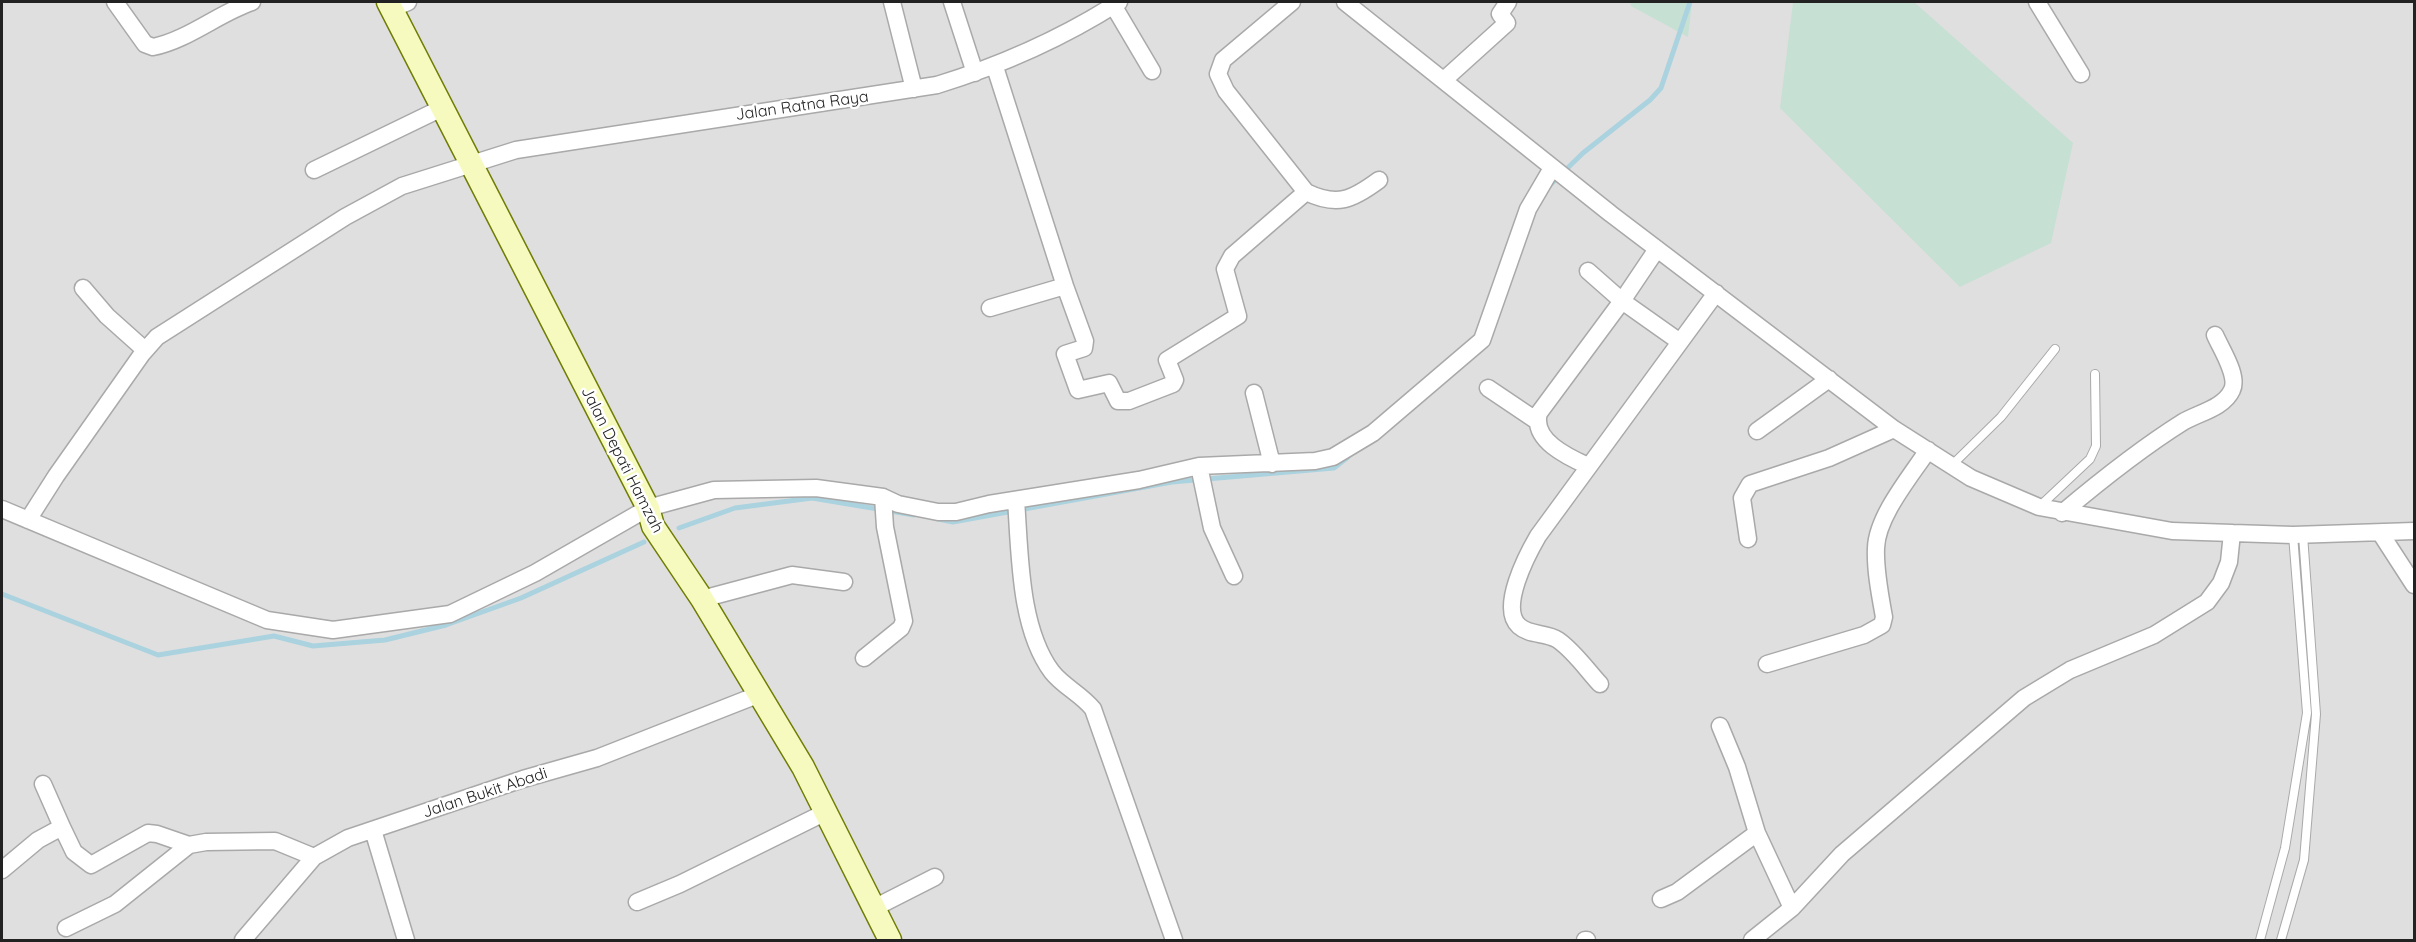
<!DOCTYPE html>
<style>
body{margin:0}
#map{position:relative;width:2416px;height:942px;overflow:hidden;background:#f2efe9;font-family:Quicksand,sans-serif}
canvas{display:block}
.frame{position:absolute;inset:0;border:3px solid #222;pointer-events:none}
</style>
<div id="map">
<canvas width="2416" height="942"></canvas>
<div class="frame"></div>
</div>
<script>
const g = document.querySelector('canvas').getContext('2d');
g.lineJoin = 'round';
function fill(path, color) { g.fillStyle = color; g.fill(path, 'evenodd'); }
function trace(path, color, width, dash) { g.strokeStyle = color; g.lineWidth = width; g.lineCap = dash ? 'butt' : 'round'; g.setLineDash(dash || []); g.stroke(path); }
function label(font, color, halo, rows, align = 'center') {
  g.font = font + ' Quicksand,sans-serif'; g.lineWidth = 5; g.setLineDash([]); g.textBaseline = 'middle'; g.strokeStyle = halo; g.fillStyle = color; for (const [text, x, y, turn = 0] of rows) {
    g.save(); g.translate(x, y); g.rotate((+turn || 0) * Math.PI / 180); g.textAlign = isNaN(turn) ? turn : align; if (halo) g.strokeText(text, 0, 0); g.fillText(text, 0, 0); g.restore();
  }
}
fill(new Path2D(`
 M2,2H2414V940H2Z`), '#e0dfdf');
fill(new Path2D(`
 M1630,2H1692L1688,37L1631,6Z
 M1793,2H1914L2073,143L2051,243L1960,287L1780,108Z`), '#c6e0d4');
trace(new Path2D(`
 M1549,186L1583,153L1650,100L1661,88L1690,2
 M938,519L953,522L1172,482L1334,468L1348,457
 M679,528L735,508L812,498L914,515
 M2,594L158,655L274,636L313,646L385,640L446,625L521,598L644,542`), '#aad3df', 5);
const lane = new Path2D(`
 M1952,465L2001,417L2055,349
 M2039,507L2090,459L2096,446L2095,374
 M2260,940L2285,848L2307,713L2293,535
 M2281,940L2304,860L2316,714L2303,535`);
const street = new Path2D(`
 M115,2L145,44L153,47C188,40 219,13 252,2
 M892,2L914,89
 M952,2L975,73
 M1292,2L1223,60L1218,74L1226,91L1306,192C1337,207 1352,200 1379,180
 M1345,2L1611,214L1894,429L1971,478L2039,507L2172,531L2293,535L2414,531
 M2037,2L2081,74
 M1113,5L1152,71
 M391,9L408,2
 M995,67L1065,286L1085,341L1084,348L1065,354L1078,390L1109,383L1118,401H1129L1173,384L1175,380L1167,360L1238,316L1225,269L1232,256L1306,192
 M1445,79L1507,23L1500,14L1508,2
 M314,170L442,108
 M1588,271L1622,301L1680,342
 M83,288L107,316L145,350
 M990,308L1065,286
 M1488,388L1537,421
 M1254,393L1272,464
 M1757,431L1829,379
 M1199,466L1212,528L1234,576
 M1588,466C1568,457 1531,440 1539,413L1622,301L1657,249
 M1016,500C1020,553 1019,628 1052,672C1064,687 1081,694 1093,709L1174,940
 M2,509L267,620L333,630L450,614L535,573L648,508L714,490L816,488L883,497L898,504L938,512H956L989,504L1139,480L1199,466L1315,461L1333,457L1373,433L1482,340L1528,209L1552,168
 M2062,513C2100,481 2140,449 2183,422C2198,413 2224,408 2232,390C2239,376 2221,349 2215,335
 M28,520L56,476L142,354L157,337L345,217L402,186L516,150L937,85C1002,65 1061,39 1119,2
 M2381,534L2414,585
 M1748,539L1742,498L1750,484L1829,458L1894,429
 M702,599L792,575L844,582
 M864,658L901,628L904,621L885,527L883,497
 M1767,664L1864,635L1882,625L1884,617C1880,595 1875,570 1876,548C1877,516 1911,476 1928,450
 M1600,684C1587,670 1574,651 1558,640C1546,632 1530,636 1519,626C1499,608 1527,555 1538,536L1716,293
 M1720,726L1737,767L1757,833L1792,908
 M43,784L62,827
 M373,830L406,940
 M2,870L38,840L62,827L74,852L91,865L148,833L157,834L189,845
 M1661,899L1677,892L1757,833
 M637,902L680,884L826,812
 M874,908L935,877
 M66,928L115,904L189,845L206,842L275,841L314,857
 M243,940L314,857L348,838L523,779L597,758L760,694
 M1585,940H1587
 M1752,940L1792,908L1842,854L2024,698L2070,670L2154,635L2207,602L2221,583L2229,562L2232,533`);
const secondary = new Path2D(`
 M388,2L648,508L653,526L702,599L803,767L890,940`);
trace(lane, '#a9a9a9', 10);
trace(street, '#a9a9a9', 19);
trace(secondary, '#707d05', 25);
trace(lane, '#fff', 8);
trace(street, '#fff', 16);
trace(secondary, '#f7fabf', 22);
label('16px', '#222', '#fff', [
 ["Jalan Ratna Raya",802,106,-8],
 ["Jalan Depati Hamzah",622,460,63],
 ["Jalan Bukit Abadi",485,793,-18]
]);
</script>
